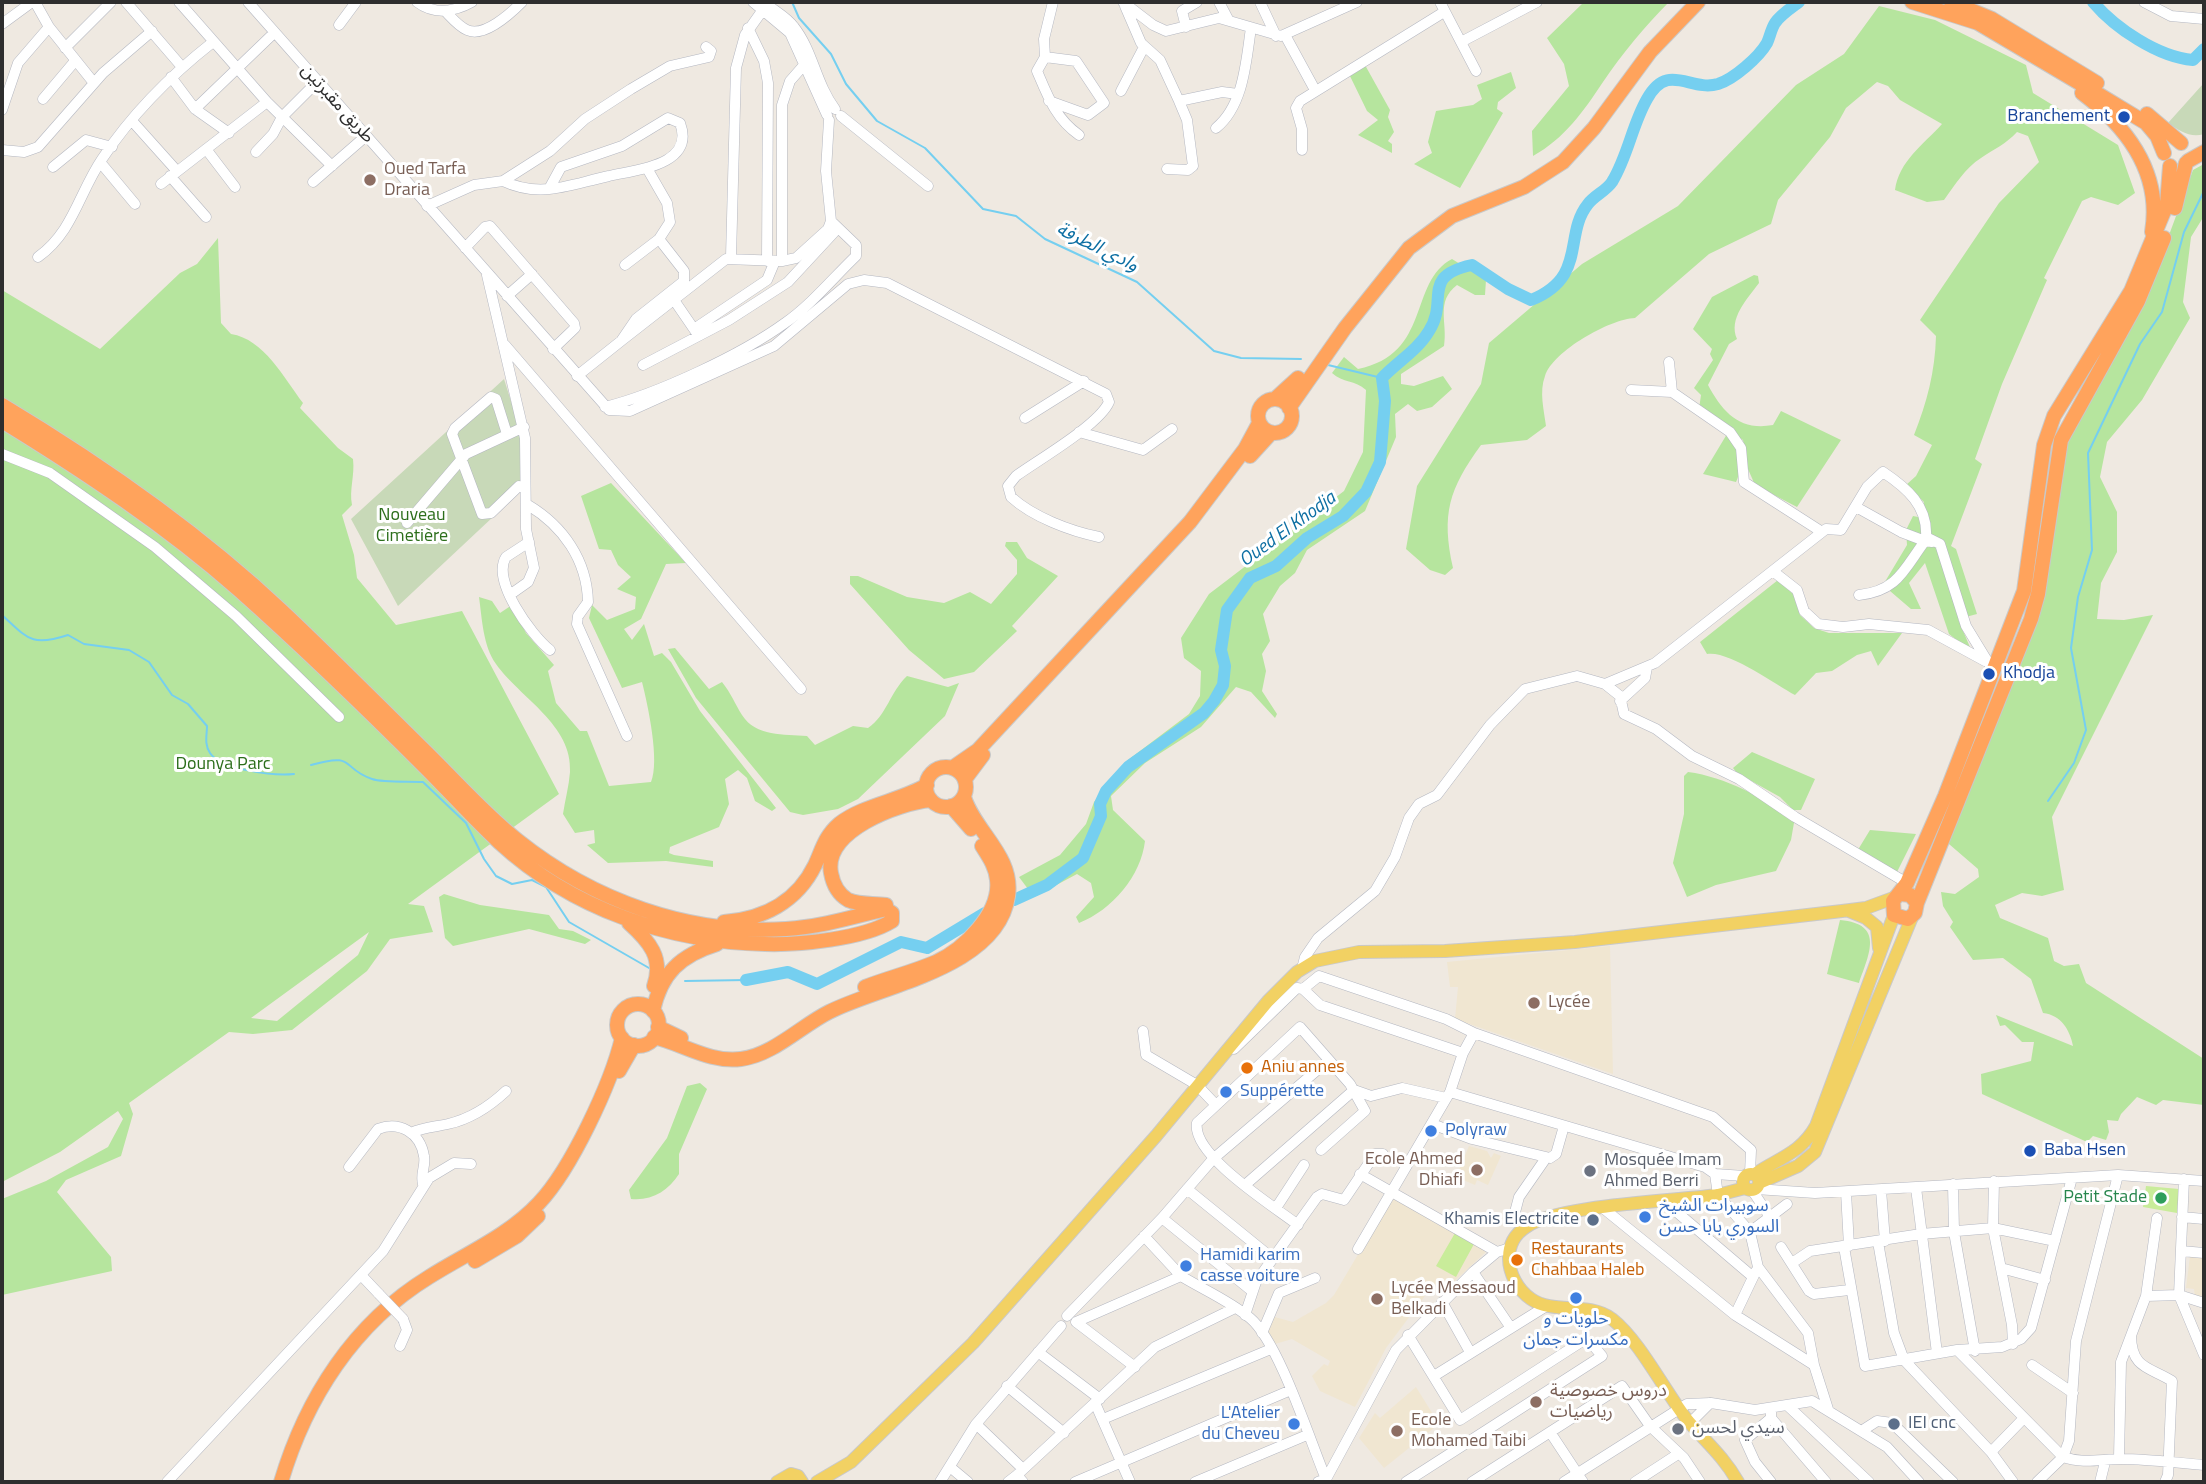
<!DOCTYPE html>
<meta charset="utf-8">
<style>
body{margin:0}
#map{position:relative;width:2206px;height:1484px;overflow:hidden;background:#efe9e1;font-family:"Titillium Web",sans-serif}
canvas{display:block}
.frame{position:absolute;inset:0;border:4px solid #2e2e2e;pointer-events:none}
</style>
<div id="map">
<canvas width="2206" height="1484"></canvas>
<div class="frame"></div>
</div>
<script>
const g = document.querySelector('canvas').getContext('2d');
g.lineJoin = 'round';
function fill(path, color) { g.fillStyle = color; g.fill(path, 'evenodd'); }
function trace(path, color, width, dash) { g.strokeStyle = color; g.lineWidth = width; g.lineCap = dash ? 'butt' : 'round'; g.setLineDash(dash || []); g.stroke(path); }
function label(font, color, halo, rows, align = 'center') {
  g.font = font + ' "Titillium Web","Noto Sans Arabic",sans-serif'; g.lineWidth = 6; g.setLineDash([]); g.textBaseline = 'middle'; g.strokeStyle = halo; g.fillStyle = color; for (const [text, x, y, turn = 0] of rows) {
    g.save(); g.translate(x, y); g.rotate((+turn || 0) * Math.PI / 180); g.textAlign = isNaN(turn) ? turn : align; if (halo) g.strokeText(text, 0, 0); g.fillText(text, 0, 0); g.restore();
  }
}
fill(new Path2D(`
 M1610,946L1613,1074L1455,1019L1458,987H1450L1447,962Z
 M1469,1146L1487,1151L1491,1158L1494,1153L1501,1156L1488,1185L1477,1180L1475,1185L1456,1177Z
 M1392,1197L1489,1249L1445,1290L1434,1284L1386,1348L1355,1407L1320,1391L1312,1376L1324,1364L1328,1366L1330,1361L1292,1339L1275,1344L1266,1330L1271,1316L1293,1322L1326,1303L1334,1295Z
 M2190,1256L2204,1257V1299L2195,1298L2194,1289L2186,1288Z
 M1416,1387L1439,1424L1384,1468L1359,1438L1375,1413L1380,1418Z`), '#f0e6d1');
fill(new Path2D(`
 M1584,2H1669C1645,26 1622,54 1603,82C1583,112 1565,138 1533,156L1532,131L1569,86L1564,64L1547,38Z
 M1879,6L1935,20L2026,65L2033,93L2118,145L2135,193L2118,205L2091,197L2082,201L2044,278L2047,280L2002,384L1975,459L1982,464L1951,546L1956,549L1977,614L1958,619L1972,652L1949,634L1925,563L1909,583L1921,609H1911L1883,585L1907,545L1906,530L1913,516L1918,517L1924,502L1906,485L1916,476L1932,445L1914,435C1927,402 1935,372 1936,336L1920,320L1999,203L2039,162L2028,136L2017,132C2006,144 1994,149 1981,158C1965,168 1955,185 1944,200L1927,202L1895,190C1899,161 1923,145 1942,124L1900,100L1888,86L1877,82L1846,108L1830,137L1778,200L1771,224L1709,254L1635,318C1610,319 1553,351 1545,376C1539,392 1544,410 1546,426L1527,440L1481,445C1449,489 1441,514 1453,568L1445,575L1430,570L1406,549L1417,486L1481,384L1489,343L1582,264L1678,206L1796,85L1844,54Z
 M1365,65L1390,110L1388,117L1394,132L1388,141L1392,144V153L1358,135L1378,120L1367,111L1349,74Z
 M1511,72L1516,88L1498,102L1497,109L1503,113L1460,188L1414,164L1432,153L1428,142L1436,111L1473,105L1482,99L1477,85Z
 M2204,164V216L2191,237L2183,302L2190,318L2142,400L2107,442L2100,477L2117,512V552L2101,583L2097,619L2124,620L2153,615L2052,817L2064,890L2042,896L2022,893L1995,905L2000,918L2048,938L2054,961L2064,966L2079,964L2086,983L2204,1059V1105L2163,1100L2156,1105L2137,1097L2121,1114L2118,1121L2107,1120L2109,1132L2106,1140L2093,1136L2087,1142L1982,1094L1981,1074L2031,1061L2034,1042H2022L2005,1025L2000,1026L1996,1015L2073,1046C2070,1030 2061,1015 2043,1013L2031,979L2003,958L1973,960L1950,927L1953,922L1943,906L1941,892L1955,894L1979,877L1978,869L1942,838L2031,620L2063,441L2141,311L2193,170Z
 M218,238L221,323L231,334C264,339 284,378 303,403L300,408L338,448L353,459C355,476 349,489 352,505L342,515L354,555L357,578L396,625L462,611L559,794L408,904L424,906L433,932L390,939L367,971L292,1030L253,1034L229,1032L129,1103L133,1114L121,1156L66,1180L57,1192L111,1257L112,1271L2,1295V1199L46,1181L108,1147L123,1119L118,1111L60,1152L2,1182V290L100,349L180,273L197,264ZM369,932L358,955L277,1021L251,1018Z
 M1452,259L1486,280L1485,295H1475L1457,285C1435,302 1448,322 1444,346L1401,374V384L1414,386L1443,376L1452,389L1432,407L1417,411L1408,404L1395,414L1396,437L1365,511L1307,550L1295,573L1280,586L1263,614L1270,641L1262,654L1266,671L1262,691L1277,714L1275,718L1251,692L1236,687L1201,727L1145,763L1111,796L1113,810L1145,841C1141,876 1112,910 1079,923L1076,917L1094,897L1091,883L1077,874L1034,897L1019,877L1060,855L1086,824L1094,802L1128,760L1189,714L1200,696L1201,671L1184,658L1181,638L1209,594L1344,491L1363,452L1366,390C1355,380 1343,383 1332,373L1344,357L1358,369C1432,354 1408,282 1452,259Z
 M1754,275L1758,276L1759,283C1747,299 1728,319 1737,339L1729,344L1708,385C1723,413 1740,431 1773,425L1781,411L1841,440L1797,507L1755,485L1748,469L1743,440L1699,409L1701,395L1694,388L1713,360L1710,354L1712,349L1693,329L1712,297Z
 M1727,434C1737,444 1744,468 1736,482L1703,474Z
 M611,483L686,563L666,564L641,619L624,629L632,640L644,624L654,656L662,653L671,662L700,711L776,808L772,811L755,801L747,778L738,770L725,779L729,804L719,827L670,847L669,853L674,855L713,861V867L666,861L608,863L587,845L595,843L594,830L575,833L563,814C565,800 569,786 570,772C573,725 520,698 496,664C483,646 482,618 479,597L492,601L500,613L512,605L526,633L554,665L548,671L556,703L580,731H587L609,786L651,782C660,761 648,706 642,682L622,688L589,618L592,605L607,620L635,609L636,597L617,589L631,577L618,565L611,550L599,549L581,496Z
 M1006,542H1017L1027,558L1058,576L1012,626L1017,631L974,672L944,679L909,650L850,584V576H858L907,597L944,603L970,592L991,604L1017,574V560L1005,546Z
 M1778,580L1793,594L1800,615L1814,628L1829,633H1902L1878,666L1871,651L1857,655L1832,671L1816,673L1795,695C1775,684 1728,650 1707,654L1700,642Z
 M675,648L709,689L722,682C731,693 735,704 742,715C756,737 784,734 807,736L815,745L853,726L868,728C887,715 890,692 907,676L948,687L959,683L945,716L858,799L838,809L803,815L790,812L696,698L668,649Z
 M1752,752L1815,779L1801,810H1793L1780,797L1737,773L1733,768Z
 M1688,772C1726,777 1762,798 1795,817L1791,840L1776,871L1716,885L1687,897L1673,863L1684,814V776Z
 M1870,830L1916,834L1895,876L1856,853Z
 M444,894L480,905L549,915L559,929L573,931L591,940L585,944L529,929L453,946L445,938L439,897Z
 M1840,920C1885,924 1869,954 1859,983L1827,974Z
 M700,1083L707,1089L679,1154V1174C668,1191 652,1201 631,1199L629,1190L667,1138L687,1086Z`), '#b6e59e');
fill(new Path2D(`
 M2203,84L2204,134C2190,138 2180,131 2168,123Z
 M504,379L522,436L526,486L398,606L351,519Z`), '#c8d9b8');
fill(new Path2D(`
 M2146,1186L2179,1189L2177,1213L2143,1207Z
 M1455,1233L1474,1244L1456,1277L1436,1266Z`), '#c9ec9a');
trace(new Path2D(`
 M792,2L799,18L831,54L846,84L877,121L925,148L983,209L1016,216L1045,239L1137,282L1214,351L1241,358L1301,359
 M1328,365L1382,378
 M2,615C28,639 32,647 68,635L84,644L129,650L149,662L172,695L188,704L207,726C207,735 204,744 210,753C221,770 275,776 294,774
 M311,765C357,752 340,768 372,779C384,783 410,781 423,782L466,823L484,859L496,876L512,884L532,880L546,887L569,922L649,968
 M2048,801L2074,763L2086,730L2071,648L2078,597L2092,550L2088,453L2140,344L2162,312L2184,232L2204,191
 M685,981L746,980`), '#75cff0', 2);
trace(new Path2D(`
 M2093,2C2115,28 2158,57 2193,60L2204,49
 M1014,900L1047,885L1083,858L1101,816L1100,804L1106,791L1128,767L1204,713L1214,701L1223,685L1225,666L1221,650L1227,610L1250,578L1276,566L1307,538L1343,516L1366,492L1380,462L1385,401L1382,378C1397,362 1418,350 1429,331C1449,300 1420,276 1472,265L1508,289L1531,300C1588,277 1563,235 1588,204C1595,195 1606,191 1612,182C1628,156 1632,125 1647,99C1668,61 1690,92 1718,84C1734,79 1759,57 1767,43C1770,37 1771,29 1775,23C1780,15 1791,8 1799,2
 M746,980L788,972L817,984L901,942L927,948L985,913`), '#75cff0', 12);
const minor = new Path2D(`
 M35,2L49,27L94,83
 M126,2L182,67
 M179,2L267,102L332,166
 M248,2L609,410L630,411L774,346L848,284L864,280L887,283L1106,394L1109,402C1099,425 1038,460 1016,476L1008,486L1011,497C1033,517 1070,531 1099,537
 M417,2C434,15 454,12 472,2
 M753,2L790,33L827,115
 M764,2C774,11 786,16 794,27C813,51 816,84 835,109
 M1123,2L1153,25L1166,31L1219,18L1281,36L1357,2
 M1219,2L1228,19
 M1260,2L1276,36
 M1440,2L1476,71
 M2144,2L2171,16L2204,19
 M1125,6L1141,43L1160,60L1179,101L1187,120L1193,166L1188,170L1167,169
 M445,11C451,17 458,26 467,30C484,38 511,13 522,2
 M2,24L32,2
 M339,25L356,2
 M1186,27L1182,11L1197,2
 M748,28L764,61L768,83L767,261
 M1285,35L1315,90
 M1461,42L1537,2
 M65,48L111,2
 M1045,57L1037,71C1048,97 1056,119 1079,135
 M171,77L195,109L229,133
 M1121,91L1144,47
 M43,99L75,61
 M1049,101L1088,115L1104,103L1076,61L1045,57L1044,39L1053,2
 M1179,101L1222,92L1238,94
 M195,109L274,33
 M2,110L18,63L49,27
 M841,116L928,186
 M133,122L176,170
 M1216,128C1244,105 1246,61 1251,28
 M206,149L235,187
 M2,150L24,152L38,147L103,73L152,31
 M1302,150V129L1296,108L1300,101L1444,12
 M256,152L273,134L282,117L317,82
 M100,162L135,204
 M53,167L86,140L112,147
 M170,176L206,217
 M503,181C541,199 571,184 609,176C634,170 696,166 680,123L668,118L622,146L561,167L549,189
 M313,182L366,136
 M161,184L267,102
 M427,206L474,185L503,181L550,151L585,119L631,89L670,66L709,57L711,51L706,47
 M465,248L485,227L490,226L574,323L575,328L553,349
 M38,257C73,232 79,193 102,159C132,114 171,75 213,42
 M731,257L736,68L745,35L762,11
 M782,261V105L790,81L804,65
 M625,265L659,239L670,222L667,203L648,170
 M487,275L525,438L526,529L534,568L528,582L511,594
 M507,296L532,274
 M674,300L698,335
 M694,329L767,280L775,261
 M621,341L726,259L782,261L796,258L828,229L831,221L826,171L829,120
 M505,345L801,689
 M1669,362L1672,392
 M643,365L729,320L788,282L838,228
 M577,376L621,341L636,319L684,281V271L659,239
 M1631,390L1672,392L1730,432L1741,448L1744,482L1822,532
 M605,407C657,394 741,355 785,323C811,305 833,278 856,256V245L831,221
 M1025,418L1084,381
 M1079,432L1143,450L1172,429
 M507,434L496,399L491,397L455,428L452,434L482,514L491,513L519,486
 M2,454L50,473L155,547L236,616L339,717
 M528,505C563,526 587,560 588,602L578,616L577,624L627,736
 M1856,507L1901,532L1925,541
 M407,523L466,454L524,427
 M529,542L506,557C491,580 531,635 550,650
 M1774,572L1797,590L1804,611L1818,624L1843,627L1869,624L1928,630L1985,661
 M1859,595C1898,591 1904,569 1925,541L1932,542
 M1605,684L1620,696L1624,714L1656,729L1692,756L1739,779L1795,817L1907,883
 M1620,701L1645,678L1647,667
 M1302,969L1305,957L1318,938L1375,891L1395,857L1409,818L1419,804L1437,795L1490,725L1525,689L1577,676L1605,684L1655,663L1826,529L1841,530L1867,487L1883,472C1907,488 1928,506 1926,537L1940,544L1966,626L1994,672
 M1303,989L1319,976L1446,1019L1474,1033
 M1143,1031L1146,1055L1197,1085L1215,1104
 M1234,1049L1297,988L1303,989L1320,1005L1463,1053L1474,1033L1713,1117L1751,1150L1750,1174
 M1354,1090L1371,1096L1402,1088L1446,1098
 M1450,1092L1705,1167L1715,1174L1745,1176
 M1432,1124L1472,1139L1550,1158L1556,1154L1564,1126
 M411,1133C424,1127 435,1127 448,1124C470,1119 490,1106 506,1091
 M349,1167L378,1129C399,1121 420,1132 424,1156C426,1166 420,1174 423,1184
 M1360,1174L1497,1252
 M1715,1174L1718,1195L1750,1232L1758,1267L1808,1333L1814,1365
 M2184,1179L2179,1295L2204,1303
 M1994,1181L1993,1228L2012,1325L2013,1344
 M1953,1184L1954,1232L1975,1351
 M1245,1185L1354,1090
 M1916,1188L1937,1353
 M1187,1189L1272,1258
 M1756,1189L1815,1193L2118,1175L2204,1181
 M1752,1190L1770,1217
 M1881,1190L1885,1241
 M1846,1192L1849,1246
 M1665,1202L1753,1277
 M1276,1208L1304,1165
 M1603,1208L1735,1315L1814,1365L1828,1409
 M1514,1216L1519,1197L1546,1158
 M2182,1217L2204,1219
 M1162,1218L1252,1291
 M1298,1225C1275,1207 1191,1155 1197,1123L1300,1027L1350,1084L1365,1111L1321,1150
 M1750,1232L1787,1204
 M1144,1236L1181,1276
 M1878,1242L1894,1333L1904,1360L1991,1452L2013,1482
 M1781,1247L1809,1291L1814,1294L1849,1290
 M1844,1247L1865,1366L1957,1350L2002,1347L2021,1339L2031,1328L2072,1178
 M1358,1249L1450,1092L1463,1053
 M2181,1251L2204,1253
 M1792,1263L1810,1251L1921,1234L1993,1228L2055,1241
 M2001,1268L2045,1280
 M1473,1272L1511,1328
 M361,1275L379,1294
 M2146,1296L2179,1295L2204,1355
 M1442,1302L1470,1352
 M1245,1315L1256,1282L1317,1197L1322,1194L1344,1200L1375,1154H1383
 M1735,1315L1756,1271
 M1067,1316L1162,1218L1213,1159L1329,1060
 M1076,1322L1181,1276C1204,1290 1230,1301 1250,1318C1279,1342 1310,1441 1326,1479L1318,1482
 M1076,1322L1135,1367
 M1262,1333L1279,1293L1315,1278
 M2131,1337C2132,1369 2150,1367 2172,1381L2168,1475L2165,1482
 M400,1346L407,1330L403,1319
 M1957,1350L2063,1457C2083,1464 2101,1459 2122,1459C2149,1459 2177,1463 2204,1465
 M1038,1352L1100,1399
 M2032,1365L2073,1393
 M1434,1376L1548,1305
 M1007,1386L1064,1433
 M1095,1403L1130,1482
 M1788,1406L1869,1482
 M1771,1409V1418L1826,1482
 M1103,1419L1271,1349
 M1690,1423L1710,1403
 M976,1424L1023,1469
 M1863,1430L1877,1421L1892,1423L1953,1482
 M1550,1432L1583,1482
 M1991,1452L2024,1418
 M2119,1458L2121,1362L2146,1296L2157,1218
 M950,1467L968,1482
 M1325,1481L1396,1350L1473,1272L1497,1252L1510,1248
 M167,1482L383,1251L429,1178L454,1163L471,1164
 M940,1482L976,1424L1061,1326
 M1008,1482L1017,1475
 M1023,1482L1017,1475L1155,1347L1235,1308
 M1075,1482L1291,1390
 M1195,1482L1307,1435
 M1406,1482L1602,1356L1592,1344L1584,1340L1460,1420L1408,1335
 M1472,1482L1622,1386L1650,1426L1684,1458L1700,1482
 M1564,1482L1687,1404L1711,1403L1755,1410L1812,1401L1887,1447L1919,1482
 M1635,1482L1678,1454
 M1771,1482L1755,1462L1745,1440L1771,1418
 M2037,1482L2063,1457L2069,1441L2076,1341L2118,1175
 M2100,1482L2105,1462`);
const major = new Path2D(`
 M1849,911L1866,918L1877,927L1879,948
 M1743 1182a8 8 0 1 1 16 0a8 8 0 1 1-16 0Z
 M1755,1174C1779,1158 1801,1153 1816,1126L1894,915
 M1759,1183L1798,1166L1815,1152L1912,917
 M777,1482L791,1474L798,1476L802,1482
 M817,1482L851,1462L973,1343L1156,1136L1268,1001L1297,972L1315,961L1359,952L1445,951L1575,942L1842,911L1866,908L1896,897
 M1738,1482C1724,1457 1706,1442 1688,1421C1665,1392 1640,1341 1612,1319C1588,1301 1554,1315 1531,1299C1518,1290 1509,1274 1509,1258C1509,1245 1515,1234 1526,1227C1556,1205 1676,1201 1718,1195L1745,1188`);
const highway = new Path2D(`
 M1912,2L1978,23L2103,97L2146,123L2157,136L2164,153
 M1951,2L1992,19L2097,83
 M2082,93C2127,127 2162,172 2152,232
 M2147,114L2181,143
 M2188,161L2204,152
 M2175,208L2186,163
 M1275,399L1298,378
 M1258 416a17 17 0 1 1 34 0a17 17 0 1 1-34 0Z
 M2,405C102,465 197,531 282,611C333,659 382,709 432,758C460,786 486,815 517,840C593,901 689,935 786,929C820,927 853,917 886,909L892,913V921C863,939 799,945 765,944C668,942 572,909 499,842C474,819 451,793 427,769C366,708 303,647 239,590C166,526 85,472 2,421
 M1289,408L1345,328L1409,248L1452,216L1524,187L1563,162L1594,128L1650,52L1698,2
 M1250,456L1271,433
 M926 787a20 20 0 1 1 40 0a20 20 0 1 1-40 0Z
 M952,768L978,750L1190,522L1245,449L1259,423
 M965,779L983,755
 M951,806L971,829
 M1901,894L1910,895L1917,903L1915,913L1908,919L1894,915L1893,901L1907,883L1945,796L2024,591L2044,445L2054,416L2131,291L2167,204L2170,166
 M1917,903L2031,619L2038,594L2061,440L2138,301L2164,238
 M886,905C874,903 860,905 848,900C838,894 833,884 831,873C823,831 898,803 931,800
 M724,922C763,919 797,902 815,865C822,850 825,836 839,824C863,805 900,801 927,785
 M629,923C649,941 664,958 654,986
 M865,987C888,978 913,972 936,962C964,949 1001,913 997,880C996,867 989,857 982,846
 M617 1025a21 21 0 1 1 42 0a21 21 0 1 1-42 0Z
 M653,1011C661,973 681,955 717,944
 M658,1027L681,1038
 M654,1037C683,1044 710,1063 741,1059C773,1055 801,1026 829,1012C882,985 998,968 1008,896C1014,856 975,832 964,797
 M619,1071L634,1045
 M475,1261L517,1236L538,1216
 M281,1482C306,1398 354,1323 429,1277C467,1253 508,1236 539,1203C571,1169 611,1084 622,1038`);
trace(minor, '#b4b7c1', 11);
trace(major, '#c9c9c9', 14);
trace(highway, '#c9c9c9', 16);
trace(minor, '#fff', 10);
trace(major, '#f2d163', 12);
trace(highway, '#ffa35c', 14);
const minorBridge = new Path2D(`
 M379,1294L403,1319`);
trace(minorBridge, '#b4b7c1', 11, []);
trace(minorBridge, '#fff', 10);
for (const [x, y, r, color] of [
 [2124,117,7,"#1a4fb4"],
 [370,180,7,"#8d6e63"],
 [1989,674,7,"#1a4fb4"],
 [1534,1003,7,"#8d6e63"],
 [1247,1068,7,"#e8710a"],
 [1226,1092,7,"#3f7fe0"],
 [1431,1131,7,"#3f7fe0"],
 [2030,1151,7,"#1a4fb4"],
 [1477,1170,7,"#8d6e63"],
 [1590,1171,7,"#6b7280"],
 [2161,1198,7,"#2e9e5b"],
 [1645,1217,7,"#3f7fe0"],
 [1593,1220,7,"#5c6f8a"],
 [1517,1260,7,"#e8710a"],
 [1186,1266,7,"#3f7fe0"],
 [1576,1298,7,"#3f7fe0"],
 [1377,1299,7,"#8d6e63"],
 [1536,1402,7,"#8d6e63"],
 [1294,1424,7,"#3f7fe0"],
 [1894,1424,7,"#5c6f8a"],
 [1678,1429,7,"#6b7280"],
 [1397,1431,7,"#8d6e63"]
]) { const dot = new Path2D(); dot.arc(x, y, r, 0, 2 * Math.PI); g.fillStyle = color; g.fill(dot); trace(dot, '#fff', 2.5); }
label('18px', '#2e2e2e', '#fff', [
 ["طريق مقبرتين",337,104,48]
]);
label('18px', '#164399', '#fff', [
 ["Branchement",2110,117,"right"],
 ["Khodja",2003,674],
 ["Baba Hsen",2044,1151]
], 'left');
label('18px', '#785e54', '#fff', [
 ["Oued Tarfa",384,170],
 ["Draria",384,191],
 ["Lycée",1548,1003],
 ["Ecole Ahmed",1463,1160,"right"],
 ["Dhiafi",1463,1181,"right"],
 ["Lycée Messaoud",1391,1289],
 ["Belkadi",1391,1310],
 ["دروس خصوصية",1550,1392],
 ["رياضيات",1550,1413],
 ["Ecole",1411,1421],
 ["Mohamed Taibi",1411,1442]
], 'left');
label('18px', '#2c6e1b', '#fff', [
 ["Nouveau",412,516],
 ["Cimetière",412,537],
 ["Dounya Parc",223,765]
]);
label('18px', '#c56008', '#fff', [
 ["Aniu annes",1261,1068],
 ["Restaurants",1531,1250],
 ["Chahbaa Haleb",1531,1271]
], 'left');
label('18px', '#366cbe', '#fff', [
 ["Suppérette",1240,1092],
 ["Polyraw",1445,1131],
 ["سوبيرات الشيخ",1659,1207],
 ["السوري بابا حسن",1659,1228],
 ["Hamidi karim",1200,1256],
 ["casse voiture",1200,1277],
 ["حلويات و",1576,1320,"center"],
 ["مكسرات جمان",1576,1341,"center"],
 ["L'Atelier",1280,1414,"right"],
 ["du Cheveu",1280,1435,"right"]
], 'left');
label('18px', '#5b616d', '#fff', [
 ["Mosquée Imam",1604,1161],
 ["Ahmed Berri",1604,1182],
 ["سيدي لحسن",1692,1429]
], 'left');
label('18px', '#27864d', '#fff', [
 ["Petit Stade",2147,1198]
], 'right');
label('18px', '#4e5e75', '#fff', [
 ["Khamis Electricite",1579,1220],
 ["IEI cnc",1908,1424,"left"]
], 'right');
label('italic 19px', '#0d6fa3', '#fff', [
 ["وادي الطرفة",1097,248,26],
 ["Oued El Khodja",1288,530,-36]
]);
</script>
